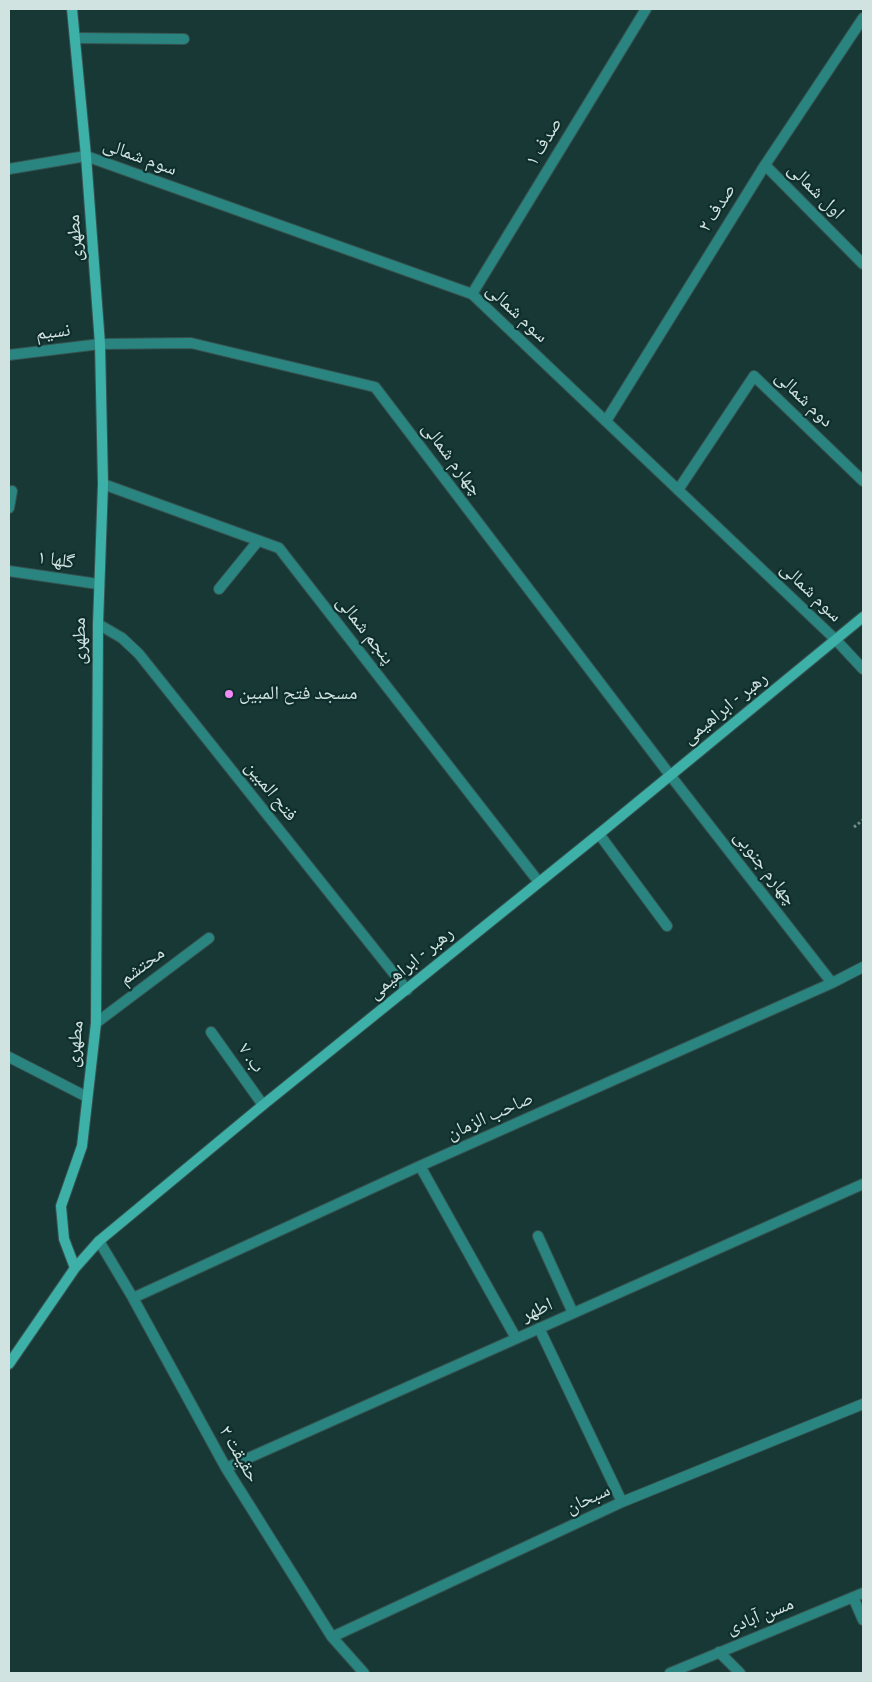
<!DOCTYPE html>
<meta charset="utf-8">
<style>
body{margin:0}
#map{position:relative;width:872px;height:1682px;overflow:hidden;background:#183835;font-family:"PT Sans Narrow",sans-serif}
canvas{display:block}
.frame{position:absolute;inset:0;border:10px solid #d1e3e1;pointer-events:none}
</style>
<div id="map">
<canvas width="872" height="1682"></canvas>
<div class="frame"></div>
</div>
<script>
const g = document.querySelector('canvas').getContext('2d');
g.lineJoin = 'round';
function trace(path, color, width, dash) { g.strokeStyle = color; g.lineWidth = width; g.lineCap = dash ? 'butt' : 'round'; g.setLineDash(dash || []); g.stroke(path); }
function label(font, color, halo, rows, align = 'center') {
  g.font = font + ' "PT Sans Narrow","Noto Naskh Arabic",sans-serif'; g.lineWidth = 4.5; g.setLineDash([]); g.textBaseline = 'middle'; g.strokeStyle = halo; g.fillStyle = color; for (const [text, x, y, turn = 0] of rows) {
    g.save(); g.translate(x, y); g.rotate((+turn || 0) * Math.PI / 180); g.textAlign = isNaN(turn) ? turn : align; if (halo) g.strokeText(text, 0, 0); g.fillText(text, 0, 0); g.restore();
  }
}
const street = new Path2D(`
 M75,38L184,39
 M765,165L863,264
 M9,169L86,156L472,294L836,640L863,669
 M472,294L646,9
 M9,355L100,344L191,343L375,387L670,775L832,983
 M606,421L765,165L863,18
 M103,484L279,548L538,881
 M678,490L754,376L863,481
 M9,508L12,491
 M9,571L98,584
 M219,589L258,541
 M98,624L122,638L139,654L407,990
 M599,834L667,926
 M96,1023L209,938
 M211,1032L263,1105
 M9,1057L87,1097
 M420,1166L516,1338
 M538,1236L573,1313
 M99,1241L133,1298L226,1468L332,1637L364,1673
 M133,1298L420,1166L832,983L863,967
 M539,1328L622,1502
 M226,1468L863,1184
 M853,1597L863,1620
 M332,1637L622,1502L863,1404
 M719,1652L740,1673
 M670,1673L863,1593`);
const secondary = new Path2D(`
 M72,9L86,156L100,344L103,484L98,624L96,1023L82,1146L61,1206L64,1239L75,1268
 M9,1364L75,1268L99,1241L263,1105L599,834L863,617`);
trace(street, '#365351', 12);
trace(secondary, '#365351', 12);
trace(new Path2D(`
 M854,827L863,820`), '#748d8a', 3, [2.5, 2.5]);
trace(street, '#2a8580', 10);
trace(secondary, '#3db0a8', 10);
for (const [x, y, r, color] of [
 [229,694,5,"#f08bf6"]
]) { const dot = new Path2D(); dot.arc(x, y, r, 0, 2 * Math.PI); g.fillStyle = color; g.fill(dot); trace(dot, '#0e2e2b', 2); }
label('19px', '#d1e3e1', '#0e2e2b', [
 ["صدف ۱",544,142,-59],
 ["سوم شمالی",140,157,20],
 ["اول شمالی",816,191,45],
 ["صدف ۲",717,208,-58],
 ["مطهری",75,238,-94],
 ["سوم شمالی",517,313,43],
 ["نسیم",53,332,-7],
 ["دوم شمالی",804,399,44],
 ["چهارم شمالی",452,459,53],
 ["گلها ۱",56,560,8],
 ["سوم شمالی",811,592,44],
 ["پنجم شمالی",365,630,52],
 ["مطهری",80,641,-90],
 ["رهبر - ابراهیمی",725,708,-39],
 ["فتح المبین",271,791,51],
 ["چهارم جنوبی",765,868,52],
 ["رهبر - ابراهیمی",411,963,-39],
 ["محتشم",142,966,-37],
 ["مطهری",75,1044,-84],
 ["ب. ۷",251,1058,55],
 ["صاحب الزمان",490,1116,-24],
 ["اطهر",537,1310,-24],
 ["حقیقت ۲",239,1454,60],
 ["سبحان",588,1499,-25],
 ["مسن آبادی",760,1616,-22]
]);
label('19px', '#d1e3e1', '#0e2e2b', [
 ["مسجد فتح المبین",239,694]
], 'left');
</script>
